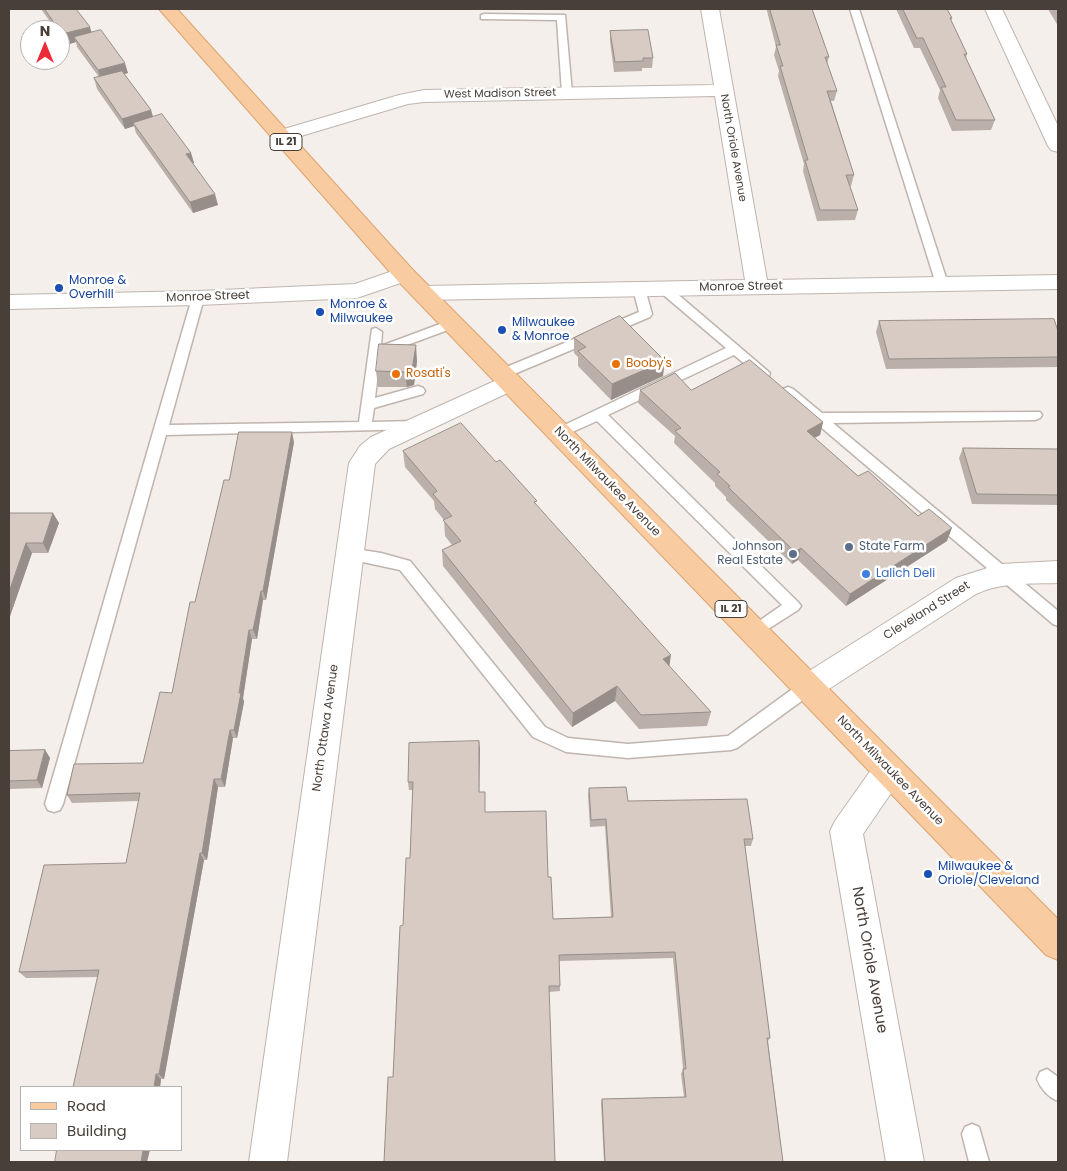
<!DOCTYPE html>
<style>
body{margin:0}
#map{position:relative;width:1067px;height:1171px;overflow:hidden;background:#f4efeb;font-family:Poppins,sans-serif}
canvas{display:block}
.frame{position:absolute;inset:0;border:10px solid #483f39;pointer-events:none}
.legend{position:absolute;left:20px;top:1086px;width:162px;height:65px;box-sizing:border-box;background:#fff;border:1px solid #b6b2b0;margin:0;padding:6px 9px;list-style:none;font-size:15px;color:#483f39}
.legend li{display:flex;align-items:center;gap:10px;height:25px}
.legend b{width:25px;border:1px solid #b6b2b0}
.north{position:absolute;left:20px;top:20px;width:50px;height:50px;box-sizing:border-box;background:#fff;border:1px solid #b6b2b0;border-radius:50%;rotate:0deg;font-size:14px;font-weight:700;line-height:20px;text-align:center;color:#483f39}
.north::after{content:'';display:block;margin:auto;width:18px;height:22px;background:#ec2a38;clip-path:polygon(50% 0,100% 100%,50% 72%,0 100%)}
</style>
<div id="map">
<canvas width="1067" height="1171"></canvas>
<div class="frame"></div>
<ul class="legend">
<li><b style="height:6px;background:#f8cba0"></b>Road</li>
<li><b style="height:14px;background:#d8cbc4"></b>Building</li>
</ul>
<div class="north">N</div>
</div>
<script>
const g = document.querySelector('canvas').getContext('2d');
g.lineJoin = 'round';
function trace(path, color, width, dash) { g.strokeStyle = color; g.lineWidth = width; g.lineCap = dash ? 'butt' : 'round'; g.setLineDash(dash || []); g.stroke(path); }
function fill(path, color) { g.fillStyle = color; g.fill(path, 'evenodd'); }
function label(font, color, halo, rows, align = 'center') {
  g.font = font + ' Poppins,sans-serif'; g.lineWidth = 5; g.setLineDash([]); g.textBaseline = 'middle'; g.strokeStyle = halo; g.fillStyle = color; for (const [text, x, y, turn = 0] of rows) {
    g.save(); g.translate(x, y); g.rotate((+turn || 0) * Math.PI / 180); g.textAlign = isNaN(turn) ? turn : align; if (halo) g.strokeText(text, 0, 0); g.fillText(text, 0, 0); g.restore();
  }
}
const lane = new Path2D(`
 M850,9H859L948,284L946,287L942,288L936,284Z
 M484,14L565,15L572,93L571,95H563L562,93L557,20L481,19V15Z
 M639,285L645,289L652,314L650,317L507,377H497L496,374L497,371L639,312L633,289Z
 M664,285L668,286L770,373L769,376H759L734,355L608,415L798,602L801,606L798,610L754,638L749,636L746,632L749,628L782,605L597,421L559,438L554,436L552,433L554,430L726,348L660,292L658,289L660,286Z
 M198,294L204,298L169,425L359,422L372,329L376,328L382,332L381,346L448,321H456L458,324L456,327L380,355L375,398L418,386L423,388L425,391L423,394L374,408L372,422L416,421L421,423L423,426L421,429L166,435L63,804L60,810L54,812L48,810L45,804L192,298Z
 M788,387L793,389L822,413L1040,412L1042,415L1040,418L1035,420L833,423L1058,611V626L1053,624L783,395L781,392L783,389Z
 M349,548L381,553L410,561L545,727L568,738L628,744L728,736L802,682L808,680L814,682L816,687L814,692L737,748L731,750L628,758L566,752L533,737L400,570L344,558L342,554L344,550Z
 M1047,1069L1058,1077V1101C1048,1097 1041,1089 1037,1079L1040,1072Z
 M972,1124L979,1127L989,1162H969L962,1134L965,1127Z`);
const street = new Path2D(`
 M701,9H719L767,280L1058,275V289L423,300L415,298L412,293L415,288L423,286L745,280L715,96L424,102L408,104L281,142L274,140L271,136L274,132L399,95L424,90L714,85Z
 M985,9H1002L1058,126V152L1051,150L1048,146Z
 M404,267L412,269L415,274L412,279L357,298L198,305L9,309V295L198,291L355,284Z
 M510,374L518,376L522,382L518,388L389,449L375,464L287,1162H249L349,463L360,446L371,437Z
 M1058,561V583C1030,584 1002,582 976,594L818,696L808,699L798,696L793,687L798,678L956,578L1000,564Z
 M889,756L900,760L904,770L900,780L863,834L924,1162H886L830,831L835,821L878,760Z`);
const primary = new Path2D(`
 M159,9H177L412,269L1058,919V960L1046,955L396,279Z`);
trace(lane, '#bfb5ae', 3);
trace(street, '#bfb5ae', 2);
trace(primary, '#dda470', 2);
fill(lane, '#fff');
fill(street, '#fff');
fill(primary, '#f8cba0');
fill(new Path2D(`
 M41,9H76L91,32L128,73L124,74L151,110L153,117L191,153L194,163H192L218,205L193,213L136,133L134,126L125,129L97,89L94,78L99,77L77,47L76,42L66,45L60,36V30H56Z
 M767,9H812L829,57L827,64L837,91L834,101H831L854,175L851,186H850L858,210L855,220L817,221L803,171L804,164L778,76L779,71L774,55L776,47L767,11Z
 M896,9H947L952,18L951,21L967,54L966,58L995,120L991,130L952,131L938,98L940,90L920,48H914Z
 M1048,9H1058V26Z
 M610,31L653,58L652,68H642V71L614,72L610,41Z
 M879,321L1058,331V367L886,369L876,332Z
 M574,338L663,376L611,400L578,366V357L574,353Z
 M417,361L414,385L407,387H378L376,371Z
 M640,390H691L823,422L820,435L814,438L858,476L947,541L846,606L798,560L792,564L726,500V497L715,486V483L674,443L675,436L638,403Z
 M294,442L266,600H263L257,639H252L243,698L244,702L237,738H233L225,787H218L207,860H204L164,1079H161L160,1087L98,977L26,978L19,972L126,863L139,801L72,803L67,795L143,763L172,693L195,602L229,480Z
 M963,448L1058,449V505L972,504L959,458Z
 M403,451L537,506L669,666L711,712L707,726L639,729L615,701L572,727L443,566L442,550L452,545L445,536L444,520L435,509L434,501L405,467Z
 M9,513L59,523L48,553H32L9,619Z
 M479,741V792H485V812L548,877L553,919L611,917L605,826L590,827L588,795L589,788L628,801L753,839L751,846H745L770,1038L768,1041L783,1162H604L601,1103L602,1099L684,1097L681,1074L683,1069L673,958L559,961L560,991L549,992L393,1077L403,925L410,858L413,790H409L408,782Z
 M45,750L50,758L42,788L9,789V751Z`), '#baafa9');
fill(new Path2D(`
 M90,27L93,37H74L76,42L66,45L62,34Z
 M125,63L128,73L101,81L98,70Z
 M151,110L154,121L133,123L134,126L125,129L122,119Z
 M191,153L194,163L189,165L186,154Z
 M215,194L218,205L193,213L190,202Z
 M416,345L417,361L414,385L407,387L405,372Z
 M665,361L663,376L611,400L612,384Z
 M823,422L820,435L803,444L807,431Z
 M292,432L294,442L266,600L263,591Z
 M53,513L59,523L48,553L43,543Z
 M952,528L947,541L846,606L850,594Z
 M26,543L32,553L9,619V592Z
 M801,548L798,560L792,564L795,552Z
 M261,591L263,600L257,639L253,630Z
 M249,630L252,639L243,698L244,702L237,738L234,730Z
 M671,655L669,669L663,659Z
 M617,686L615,701L572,727L573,713Z
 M230,730L233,738L225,787L221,779Z
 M479,741L480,749L479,799Z
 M45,750L50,758L42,788L37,780Z
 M214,779L218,787L207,860L202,853Z
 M200,853L204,860L164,1079L159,1074Z
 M156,1074L161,1079L160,1087H154Z
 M143,1150H150L147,1162H141Z`), '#978e89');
const building = new Path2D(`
 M45,9H76L90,27L62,34Z
 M770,9H812L829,57H825L837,91H827L854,175H846L858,210H820L805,160H808L780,66H783L776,45H780Z
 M903,9H947L952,18H950L967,54H964L995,120H956L941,87H946L923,38H917Z
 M101,30L125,63L98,70L74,37Z
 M648,30L653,58H643V61L615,62L610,31Z
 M122,71L151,110L122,119L94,78Z
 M162,114L191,153L186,154L215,194L190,202L133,123Z
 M620,316L665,361L612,384L578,351L586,347L574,338Z
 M1054,319L1058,331V357L889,359L879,321Z
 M379,344L416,345L412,370L405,372L376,371Z
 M750,360L823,422L807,431L858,476L868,471L918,516L929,509L952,528L850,594L801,548L795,552L728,487L730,486L717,474L720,472L675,431L681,428L640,390L675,373L691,390Z
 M461,423L496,462L500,460L537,501L534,502L671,655L663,659L711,712L641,715L617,686L573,713L442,550L461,541L443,520L452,516L433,494L437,491L403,451Z
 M239,432H292L263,591H261L253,630H249L239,693H241L234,730H230L221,779H214L202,853H200L159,1074H156L154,1087H73L99,970L19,972L44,865L126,863L140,793L67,795L74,764L143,763L160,692L172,693L190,602H195L224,480H229Z
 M963,448L1058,449V495L977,494Z
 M9,513H53L43,543H26L9,592Z
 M479,741V792H485V812L546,811L548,877H551L553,919L613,917L606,819L591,820L589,788L626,787L628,801L747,799L753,839H744L770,1038H767L783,1162H605L602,1099L686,1097L683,1069H686L675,952L559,955L560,986H549L555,1162H384L388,1077H393L400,926L403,925L406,858H410L413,782H408L409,743Z
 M45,750L37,780L9,781V751Z
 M57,1150H143L141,1162H55Z`);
fill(building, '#d8cbc4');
trace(building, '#978e89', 1);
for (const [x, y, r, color] of [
 [59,288,5,"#1a4fb4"],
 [320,312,5,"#1a4fb4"],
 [502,330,5,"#1a4fb4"],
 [616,364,5,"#e8710a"],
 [396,374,5,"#e8710a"],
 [849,547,5,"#5c6f8a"],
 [793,554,5,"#5c6f8a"],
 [866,574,5,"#3f7fe0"],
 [928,874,5,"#1a4fb4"]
]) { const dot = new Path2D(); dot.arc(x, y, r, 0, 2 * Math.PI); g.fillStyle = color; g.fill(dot); trace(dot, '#fff', 2); }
label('11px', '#483f39', '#fff', [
 ["West Madison Street",500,94,-1],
 ["North Oriole Avenue",733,148,80]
]);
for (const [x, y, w] of [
 [286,142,32],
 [731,609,32]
]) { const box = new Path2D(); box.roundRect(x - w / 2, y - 8.5, w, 17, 4); g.fillStyle = '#fff'; g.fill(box); trace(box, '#483f39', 1); }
label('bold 11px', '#483f39', null, [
 ["IL 21",286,142],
 ["IL 21",731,609]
]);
label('12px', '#164399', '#fff', [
 ["Monroe &",69,281],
 ["Overhill",69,295],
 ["Monroe &",330,305],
 ["Milwaukee",330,319],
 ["Milwaukee",512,323],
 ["& Monroe",512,337],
 ["Milwaukee &",938,867],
 ["Oriole/Cleveland",938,881]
], 'left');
label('12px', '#483f39', '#fff', [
 ["Monroe Street",741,287,-1],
 ["Monroe Street",208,297,-2],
 ["North Milwaukee Avenue",607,482,46],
 ["Cleveland Street",927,611,-32],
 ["North Ottawa Avenue",326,728,-82],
 ["North Milwaukee Avenue",890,771,46]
]);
label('12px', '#c56008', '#fff', [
 ["Booby's",626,364],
 ["Rosati's",406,374]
], 'left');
label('12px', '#4e5e75', '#fff', [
 ["Johnson",783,547],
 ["Real Estate",783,561],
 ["State Farm",859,547,"left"]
], 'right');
label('12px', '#366cbe', '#fff', [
 ["Lalich Deli",876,574]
], 'left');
label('15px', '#483f39', '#fff', [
 ["North Oriole Avenue",869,960,80]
]);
</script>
